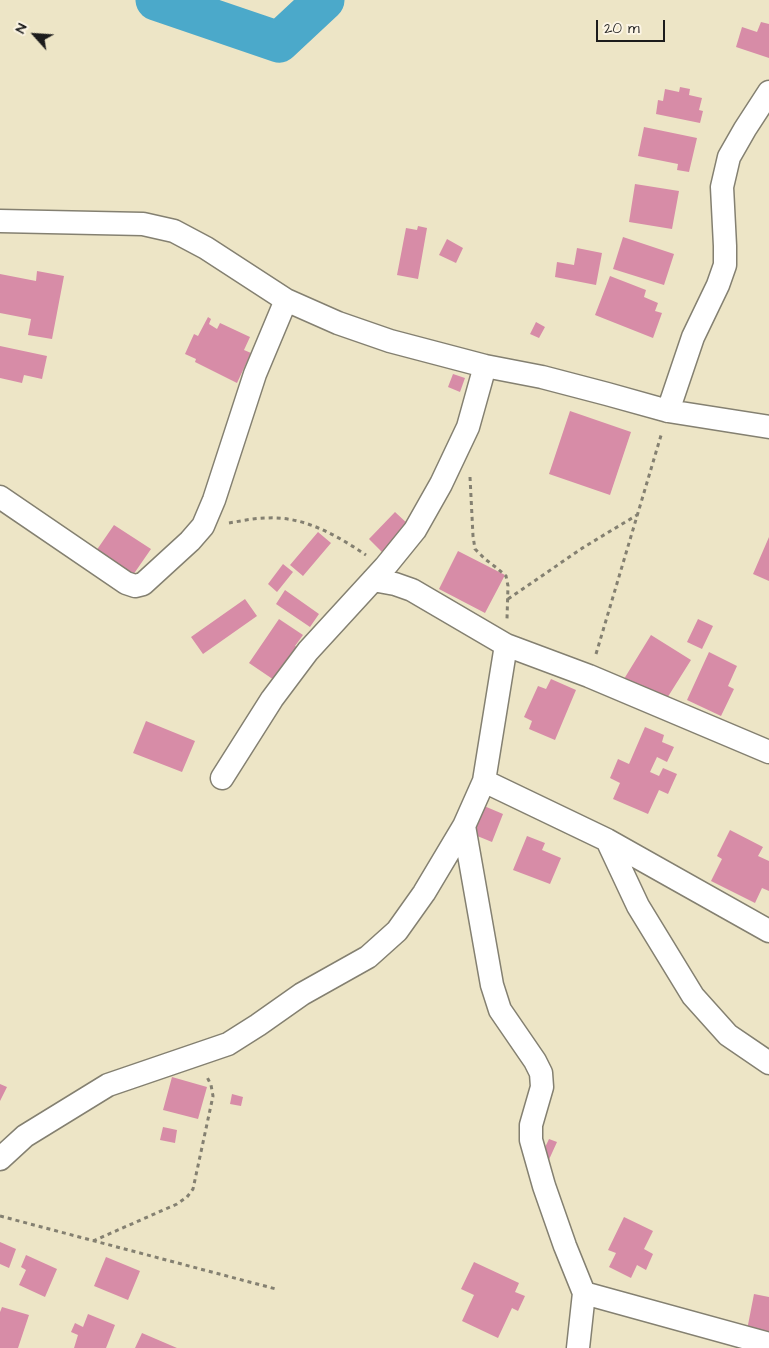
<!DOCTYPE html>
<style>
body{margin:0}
#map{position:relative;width:769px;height:1348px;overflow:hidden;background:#ede5c6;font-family:"Architects Daughter",sans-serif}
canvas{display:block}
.north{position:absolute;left:10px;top:10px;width:50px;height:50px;-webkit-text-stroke:4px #fcf5e5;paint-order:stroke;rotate:296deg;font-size:14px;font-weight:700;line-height:20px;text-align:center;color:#1c1c1c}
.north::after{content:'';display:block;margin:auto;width:18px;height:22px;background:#1c1c1c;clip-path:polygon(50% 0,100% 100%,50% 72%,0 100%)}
.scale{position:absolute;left:596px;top:20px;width:69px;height:22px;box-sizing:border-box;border:2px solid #1c1c1c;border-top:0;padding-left:6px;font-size:15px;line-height:18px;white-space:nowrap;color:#1c1c1c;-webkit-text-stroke:4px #fcf5e5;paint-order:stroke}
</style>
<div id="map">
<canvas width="769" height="1348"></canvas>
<div class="north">N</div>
<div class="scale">20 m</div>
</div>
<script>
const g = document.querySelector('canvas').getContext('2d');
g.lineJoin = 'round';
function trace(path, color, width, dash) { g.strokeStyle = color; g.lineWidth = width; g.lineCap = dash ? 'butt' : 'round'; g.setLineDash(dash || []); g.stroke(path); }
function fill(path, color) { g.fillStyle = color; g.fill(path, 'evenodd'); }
trace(new Path2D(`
 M156,0L279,42L324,0`), '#4ba9ca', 41);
fill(new Path2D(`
 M761,22L769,24V58L736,47L742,27L757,32Z
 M680,87L690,89L689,95L702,98L699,110L703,111L700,123L656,114L658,100L663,101L665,89L679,92Z
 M644,127L697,138L689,172L677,170L678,164L638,156Z
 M635,184L679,191L672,229L629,222Z
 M418,226L427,228L418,279L397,275L406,228L417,230Z
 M623,237L674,254L664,285L613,269Z
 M447,239L463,248L456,263L439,255Z
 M577,248L602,253L596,285L555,277L557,262L574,265Z
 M37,271L64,276L52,339L28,335L31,319L0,313V274L36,281Z
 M610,276L646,290L644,297L658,303L655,311L662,313L653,338L595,315Z
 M208,317L211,319L209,324L217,329L220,323L250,337L244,350L251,353L237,383L195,362L196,359L185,354L194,334L198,336Z
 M536,322L545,327L539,338L530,334Z
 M0,346L47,356L42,379L24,375L22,383L0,378Z
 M453,374L465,378L460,392L448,387Z
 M570,411L631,432L610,495L549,474Z
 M395,512L409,525L383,553L369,539Z
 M114,525L151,549L133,575L96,551Z
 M318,532L331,543L303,576L290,565Z
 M769,537V581L753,574Z
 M458,551L505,575L485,613L439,589Z
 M283,564L293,572L277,592L268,584Z
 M285,590L319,614L310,627L276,604Z
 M245,599L257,616L203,654L191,637Z
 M279,619L303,635L295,646L299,648L277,682L249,663Z
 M698,619L713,626L702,649L687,642Z
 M651,635L691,660L664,703L624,679Z
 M709,652L737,666L728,686L734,689L721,716L687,700Z
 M551,679L576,690L555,740L529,729L532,721L524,717L538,686L546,689Z
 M146,721L195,741L182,772L133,753Z
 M645,727L664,735L662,742L674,747L667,762L657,757L650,772L659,776L663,768L677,774L668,794L659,790L648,814L613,799L620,783L610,778L618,759L629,764Z
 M477,803L503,814L492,842L465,831Z
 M730,830L763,847L758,856L769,861V891L762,888L755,903L711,881L722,859L717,856Z
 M527,836L545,843L542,850L561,858L550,884L513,870Z
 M172,1077L207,1087L198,1119L163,1110Z
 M0,1084L7,1087L0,1101Z
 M232,1094L243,1097L241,1106L230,1104Z
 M163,1127L177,1130L175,1143L160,1140Z
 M549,1139L557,1142L547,1164L539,1160Z
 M624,1217L653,1231L644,1249L653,1254L646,1270L637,1265L631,1278L609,1267L616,1253L608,1250Z
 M0,1242L16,1249L9,1268L0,1264Z
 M26,1255L57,1269L45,1297L19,1285L26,1270L21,1267Z
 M106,1257L140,1271L128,1300L94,1286Z
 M474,1262L519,1283L515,1292L525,1296L518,1311L512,1308L498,1338L462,1321L474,1295L461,1289Z
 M754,1294L769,1297V1341L747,1330Z
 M2,1307L29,1315L18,1348H0V1312Z
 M88,1314L115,1325L106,1348H74L78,1335L71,1332L75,1323L83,1327Z
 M142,1333L177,1348H135Z`), '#d78ca7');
const minor = new Path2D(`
 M0,221L143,224L174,231L206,248L286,300L338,323L390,341L485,366L542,377L607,394L668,411L769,427
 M668,411L693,337L718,285L725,265V246L722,187L729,157L745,129L769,92
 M0,497L126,583L135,586L143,584L190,541L203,526L214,500L255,374L286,300
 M373,580L395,584L412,590L506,645L589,676L769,752
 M222,778L272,699L308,651L385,567L415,530L441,484L468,427L485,366
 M484,781L607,840L769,931
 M464,826L492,985L500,1010L535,1061L541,1073L542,1087L531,1125V1140L544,1186L565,1246L584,1293L578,1348
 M607,840L638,906L693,996L728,1035L769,1063
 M0,1159L25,1136L108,1085L228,1044L258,1025L302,994L368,957L397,931L424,893L464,826L484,781L506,645
 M584,1293L769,1344`);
trace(minor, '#848071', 25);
trace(new Path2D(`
 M470,477L473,536L475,549L485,559L498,569L506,576L508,586L507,619
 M229,523C241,521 254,518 267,518C304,516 336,535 366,555
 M508,599L584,547L637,515
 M596,654L662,432
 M0,1216L276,1289
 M93,1241L177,1204L187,1197L193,1189L213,1096L211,1085L206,1075`), '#848071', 3, [4, 4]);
trace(minor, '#fff', 22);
</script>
